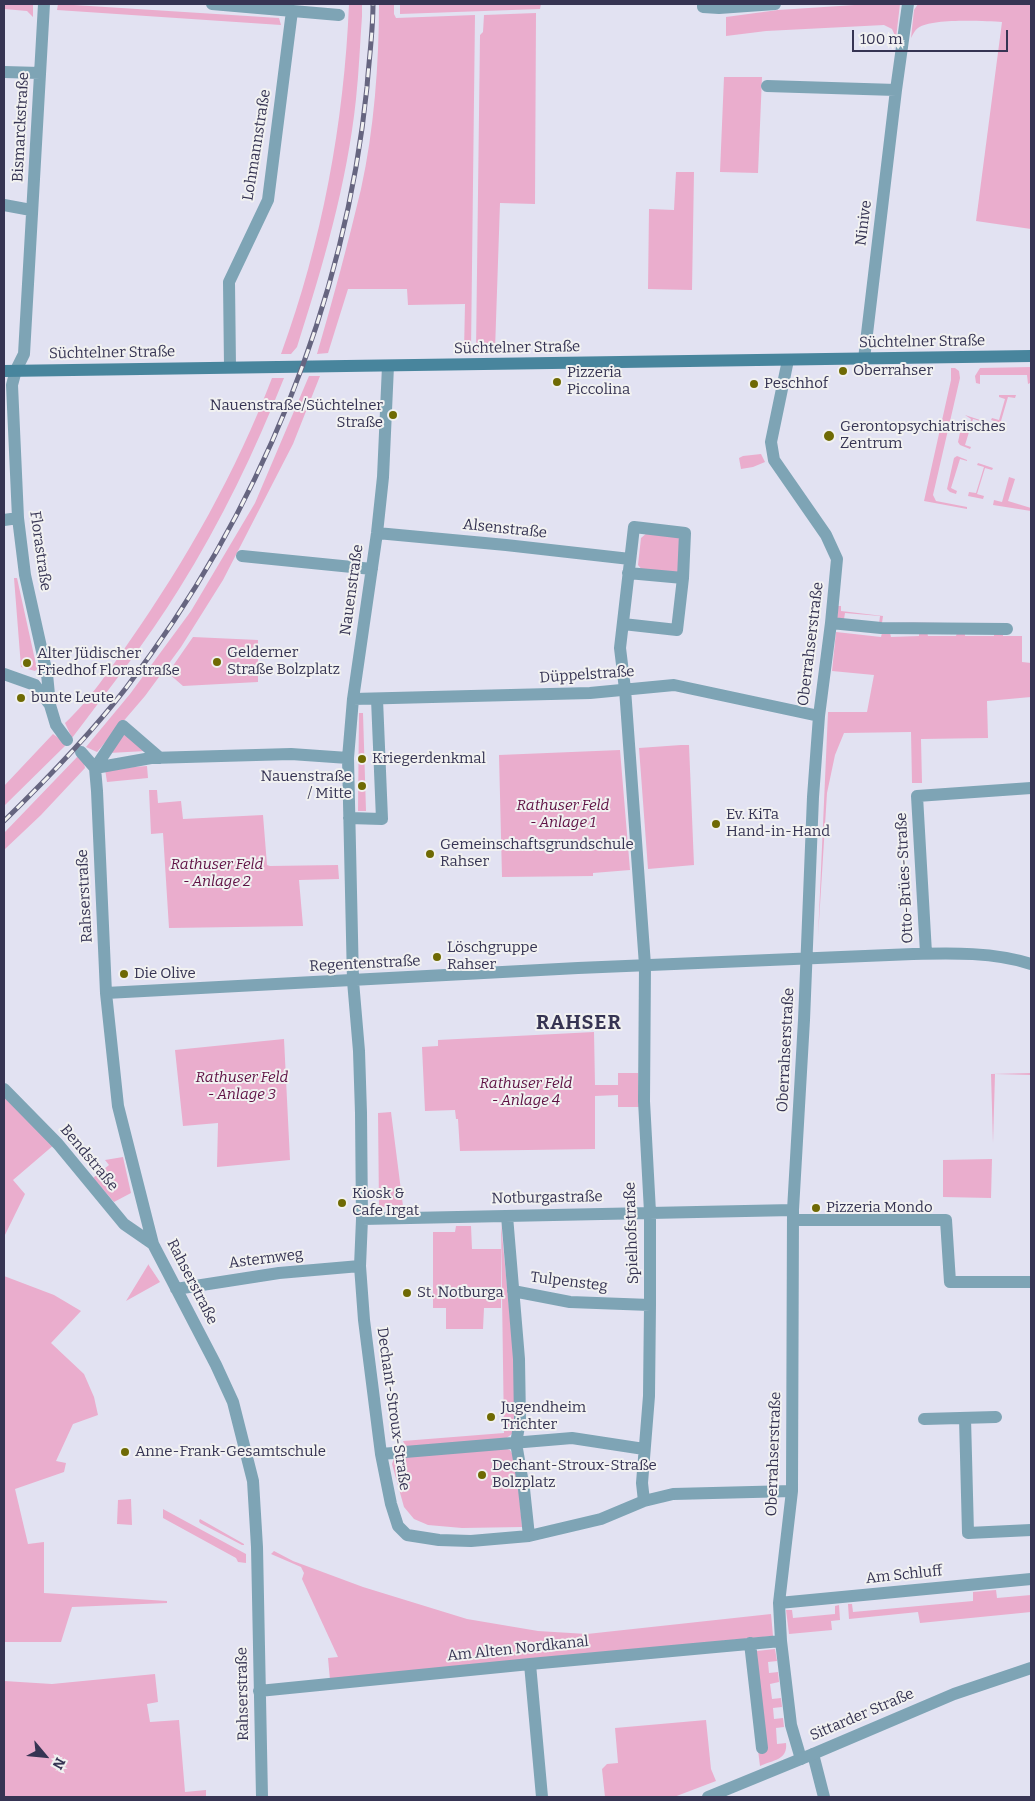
<!DOCTYPE html>
<meta charset="utf-8">
<style>
body{margin:0}
#map{position:relative;width:1035px;height:1801px;overflow:hidden;background:#e2e2f2;font-family:Bitter,serif}
canvas{display:block}
.frame{position:absolute;inset:0;border:5px solid #363453;pointer-events:none}
.north{position:absolute;left:20px;top:1731px;width:50px;height:50px;-webkit-text-stroke:4px #f1f1f1;paint-order:stroke;rotate:118deg;font-size:14px;font-weight:700;line-height:20px;text-align:center;color:#363453}
.north::after{content:'';display:block;margin:auto;width:18px;height:22px;background:#363453;clip-path:polygon(50% 0,100% 100%,50% 72%,0 100%)}
.scale{position:absolute;left:852px;top:30px;width:156px;height:22px;box-sizing:border-box;border:2px solid #363453;border-top:0;padding-left:6px;font-size:15px;line-height:18px;white-space:nowrap;color:#363453;-webkit-text-stroke:4px #f1f1f1;paint-order:stroke}
</style>
<div id="map">
<canvas width="1035" height="1801"></canvas>
<div class="frame"></div>
<div class="north">N</div>
<div class="scale">100 m</div>
</div>
<script>
const g = document.querySelector('canvas').getContext('2d');
g.lineJoin = 'round';
function fill(path, color) { g.fillStyle = color; g.fill(path, 'evenodd'); }
function trace(path, color, width, dash) { g.strokeStyle = color; g.lineWidth = width; g.lineCap = dash ? 'butt' : 'round'; g.setLineDash(dash || []); g.stroke(path); }
function label(font, color, halo, rows, align = 'center') {
  g.font = font + ' Bitter,serif'; g.lineWidth = 4; g.setLineDash([]); g.textBaseline = 'middle'; g.strokeStyle = halo; g.fillStyle = color; for (const [text, x, y, turn = 0] of rows) {
    g.save(); g.translate(x, y); g.rotate((+turn || 0) * Math.PI / 180); g.textAlign = isNaN(turn) ? turn : align; if (halo) g.strokeText(text, 0, 0); g.fillText(text, 0, 0); g.restore();
  }
}
fill(new Path2D(`
 M4,4H33V17L27,11L4,9Z
 M58,4L279,18L281,25L57,10Z
 M349,4H362V16C360,43 359,71 356,99C347,184 323,266 297,347L291,354H281C322,242 344,124 349,4Z
 M379,4H394V14L396,18L475,15L471,351H464L465,304L408,305L407,289H348L328,353L317,354C333,299 348,244 361,189C374,131 379,63 379,4Z
 M400,4H541L540,9L400,14Z
 M870,4H900L896,38L892,29L884,25L766,31L726,36V17L778,10Z
 M918,4H1031V229L976,221L1002,22C985,21 931,18 918,28C915,30 913,34 911,38L914,10Z
 M536,13L535,204L500,203L495,350L476,351L480,35L483,32L484,15Z
 M724,77H762L758,173L720,172Z
 M676,172H694L692,290L648,289L649,209L674,210Z
 M1031,367L1030,383L1028,384L1027,375H980V384L976,383L975,376L980,368Z
 M951,368H955L959,371L960,378L933,495L936,501L967,507V509L924,501L951,380Z
 M309,376H320L293,444L223,580L181,647L145,696L97,752L86,747L130,694L191,611L255,503Z
 M272,378H284C255,451 221,522 179,589C147,641 109,689 72,738L65,723C88,702 111,668 129,642C187,559 236,472 272,378Z
 M999,395H1016L1015,398L1008,397L1001,421L1007,425L991,420L992,418L999,420L1005,399L999,397Z
 M965,415L980,420V421L973,419L965,445L971,447L970,449L960,445L958,442L961,428L968,430L971,419Z
 M761,454L765,462L753,467L741,469L739,458L743,456Z
 M957,456L967,460V461L960,459L951,488L957,491L956,494L950,492L947,489L954,458Z
 M978,463L993,468L992,470L985,468L977,494L984,496L983,499L968,496L969,492L976,493L984,467L977,465Z
 M1009,477L1015,479L1008,501L1031,508V511L993,505L994,500L1002,502Z
 M648,532L678,535L684,543L681,569L674,575L643,571L638,565L641,538Z
 M14,578H17L37,669L35,671L21,667Z
 M838,606H841V611L883,616L882,623L946,622L879,624L880,616L845,613L844,619L837,618Z
 M836,632L881,637L882,633H890L891,637L919,636V633L927,632L928,636H956L957,633H965V636H994V632H1003V636H1022V662L1031,663V697L987,701L988,738L921,739L922,783H912L911,732L844,733L835,755L827,793L818,937L828,712H867L874,675L832,671Z
 M193,637L258,640V682L183,686L168,673Z
 M359,713H363L366,811H358Z
 M124,732L146,751L109,753Z
 M53,734L67,744L4,806V786Z
 M681,745H689L694,865L648,869L639,748Z
 M620,750L630,870L593,873V876L502,877L499,755Z
 M79,755L84,763L85,768L41,815L4,850V833Z
 M147,766L148,778L107,782L105,769Z
 M149,790H157L158,803L181,801L183,819L263,815L267,865L270,866L338,865L339,879L299,880L303,926L169,928L163,833L151,834Z
 M594,1032L595,1085H618V1073H638L639,1107H618V1095L595,1096V1149L460,1151L458,1119H456L455,1110L425,1111L422,1047L438,1046V1040Z
 M284,1039L290,1160L217,1167L218,1123L183,1126L175,1050Z
 M1031,1073V1075L995,1074L993,1143L991,1074Z
 M4,1092L55,1144L13,1180L25,1194L4,1237Z
 M391,1112L403,1206L379,1207L378,1113Z
 M123,1157L131,1193L114,1202L93,1178L109,1165L105,1160Z
 M992,1159L991,1198L943,1197V1160Z
 M501,1224L516,1379L513,1433L504,1440L406,1447L403,1441L504,1433Z
 M456,1226H471L472,1249H501V1308H484L483,1329H446V1308H433V1232H455Z
 M148,1264L160,1282L126,1301L148,1265Z
 M4,1276L54,1295L81,1311L51,1343L84,1374L94,1397L98,1415L73,1424L56,1461L66,1463L64,1472L15,1489L28,1544L44,1542V1593L167,1601V1603L72,1607L61,1642H4Z
 M501,1447L510,1450L516,1460L522,1527L462,1528L428,1525L414,1519L404,1507L392,1464L394,1458Z
 M131,1499L132,1525L117,1524L118,1500Z
 M163,1509L246,1554V1563L238,1562L236,1558L163,1518Z
 M200,1519L244,1544V1545H242L200,1523L199,1521Z
 M274,1551L293,1561L363,1587L467,1619L538,1631L587,1634L771,1614L773,1636L330,1680L328,1658L338,1657L302,1579L304,1573L301,1567L271,1554Z
 M996,1590L997,1598L1031,1595V1612L920,1623L918,1612L849,1619L848,1604H852L853,1612L973,1601V1592Z
 M839,1605L840,1620L831,1621L832,1630L789,1634L786,1610H792L793,1618L835,1614V1606Z
 M775,1649L777,1661L768,1662L769,1673L778,1672L779,1682L770,1684L772,1699L781,1698L782,1707L773,1708L774,1719L783,1718L784,1727L776,1728L777,1744L786,1743C788,1760 773,1760 760,1766L758,1750L757,1651Z
 M155,1674L158,1702L147,1704L150,1722L179,1720L185,1792L206,1790V1797H4V1681L52,1684Z
 M706,1720L711,1769L716,1781L674,1797H605L602,1769L607,1764L618,1763L615,1728Z`), '#eaadcd');
trace(new Path2D(`
 M44,4C38,121 30,237 24,354L16,370L12,385L18,518L25,575L47,674L50,705
 M212,4L339,15
 M703,4V7L719,8L775,4
 M4,72L40,73
 M767,86L896,90
 M4,205L31,210
 M864,359L896,90L908,4
 M788,360L771,442L774,460L826,535L837,559L831,623L819,716L813,797L804,1020L793,1210L792,1491L779,1603L781,1641L791,1725L801,1759
 M388,366L383,477L377,533L353,699L348,758L353,981L359,1051L361,1113L362,1219L360,1266L364,1320L381,1454L391,1504L398,1526L407,1535L439,1540L471,1541L529,1536L601,1519L644,1501L673,1494L792,1491
 M230,367L229,282L268,200L292,11
 M4,520L18,518
 M377,533L506,545L630,559
 M242,556L372,569
 M628,573L683,578L685,533L634,527L620,648L625,689L645,965L644,1101L650,1212V1305L649,1396L642,1483L644,1501
 M831,623L881,628L1007,629
 M623,624L677,630L683,578
 M4,674L35,685L50,705L56,725L67,740
 M353,699L590,693L674,685L819,716
 M81,752L95,768L97,791L106,993L118,1106L153,1244L216,1365L233,1402L253,1481L257,1547L262,1797
 M95,768L151,758L291,754L348,758
 M95,768L123,726L160,758
 M349,818L382,819L377,699
 M926,953L917,796L1031,788
 M106,993L578,968L913,954C952,953 994,952 1031,964
 M4,1089L58,1144L124,1224L153,1244
 M507,1216L519,1359L520,1421L516,1443L524,1489L529,1536
 M362,1219L793,1210
 M793,1220H946L950,1282H1031
 M176,1289L279,1273L360,1266
 M513,1291L570,1302L650,1305
 M965,1418L968,1533L1031,1530
 M924,1419L996,1417
 M381,1454L572,1438L644,1449
 M779,1603L1031,1579
 M750,1643L762,1748
 M530,1664L542,1797
 M259,1691L530,1664L781,1641
 M813,1754L824,1797`), '#7ea4b5', 12);
trace(new Path2D(`
 M708,1797L813,1754L954,1694L1031,1668`), '#7ea4b5', 12);
trace(new Path2D(`
 M4,371L1031,356`), '#48859d', 12);
const rail = new Path2D(`
 M4,821C47,779 89,736 126,688C258,515 345,305 367,87C369,59 373,32 373,4`);
trace(rail, '#666580', 5);
trace(rail, '#f1f1f1', 3, [9]);
for (const [x, y, r, color] of [
 [843,371,5,"#6f6a04"],
 [557,382,5,"#6f6a04"],
 [754,384,5,"#6f6a04"],
 [393,415,5,"#6f6a04"],
 [829,436,6,"#6f6a04"],
 [217,662,5,"#6f6a04"],
 [27,663,5,"#6f6a04"],
 [21,698,5,"#6f6a04"],
 [362,759,5,"#6f6a04"],
 [362,786,5,"#6f6a04"],
 [716,824,5,"#6f6a04"],
 [430,854,5,"#6f6a04"],
 [437,957,5,"#6f6a04"],
 [124,974,5,"#6f6a04"],
 [342,1203,5,"#6f6a04"],
 [816,1208,5,"#6f6a04"],
 [407,1293,5,"#6f6a04"],
 [491,1417,5,"#6f6a04"],
 [125,1452,5,"#6f6a04"],
 [482,1475,5,"#6f6a04"]
]) { const dot = new Path2D(); dot.arc(x, y, r, 0, 2 * Math.PI); g.fillStyle = color; g.fill(dot); trace(dot, '#f1f1f1', 2); }
label('15px', '#363453', '#f1f1f1', [
 ["Bismarckstraße",21,127,-87],
 ["Lohmannstraße",257,145,-81],
 ["Ninive",864,223,-83],
 ["Süchtelner Straße",922,342,-1],
 ["Süchtelner Straße",517,348,-1],
 ["Süchtelner Straße",112,353,-1],
 ["Alsenstraße",505,529,6],
 ["Florastraße",40,551,82],
 ["Nauenstraße",352,590,-82],
 ["Oberrahserstraße",811,644,-83],
 ["Düppelstraße",587,675,-4],
 ["Otto-Brües-Straße",905,878,-93],
 ["Rahserstraße",85,896,-93],
 ["Regentenstraße",365,964,-3],
 ["Oberrahserstraße",786,1050,-87],
 ["Bendstraße",89,1158,50],
 ["Notburgastraße",547,1198,-1],
 ["Spielhofstraße",632,1233,-92],
 ["Asternweg",266,1259,-7],
 ["Rahserstraße",192,1282,63],
 ["Tulpensteg",569,1282,7],
 ["Dechant-Stroux-Straße",393,1409,82],
 ["Oberrahserstraße",774,1454,-88],
 ["Am Schluff",904,1575,-6],
 ["Am Alten Nordkanal",518,1649,-6],
 ["Rahserstraße",243,1694,-91],
 ["Sittarder Straße",862,1715,-23]
]);
label('15px', '#363453', '#f1f1f1', [
 ["Oberrahser",853,371],
 ["Pizzeria",567,373],
 ["Piccolina",567,390],
 ["Peschhof",764,384],
 ["Nauenstraße/Süchtelner",383,406,"right"],
 ["Straße",383,423,"right"],
 ["Gerontopsychiatrisches",840,427],
 ["Zentrum",840,444],
 ["Gelderner",227,653],
 ["Straße Bolzplatz",227,670],
 ["Alter Jüdischer",37,654],
 ["Friedhof Florastraße",37,671],
 ["bunte Leute",31,698],
 ["Kriegerdenkmal",372,759],
 ["Nauenstraße",352,777,"right"],
 ["/ Mitte",352,794,"right"],
 ["Ev. KiTa",726,815],
 ["Hand-in-Hand",726,832],
 ["Gemeinschaftsgrundschule",440,845],
 ["Rahser",440,862],
 ["Löschgruppe",447,948],
 ["Rahser",447,965],
 ["Die Olive",134,974],
 ["Kiosk &",352,1194],
 ["Cafe Irgat",352,1211],
 ["Pizzeria Mondo",826,1208],
 ["St. Notburga",417,1293],
 ["Jugendheim",501,1408],
 ["Trichter",501,1425],
 ["Anne-Frank-Gesamtschule",135,1452],
 ["Dechant-Stroux-Straße",492,1466],
 ["Bolzplatz",492,1483]
], 'left');
label('italic 15px', '#5e1043', '#f1f1f1', [
 ["Rathuser Feld",563,806],
 ["- Anlage 1",563,823],
 ["Rathuser Feld",217,865],
 ["- Anlage 2",217,882],
 ["Rathuser Feld",242,1078],
 ["- Anlage 3",242,1095],
 ["Rathuser Feld",526,1084],
 ["- Anlage 4",526,1101]
]);
g.letterSpacing = '1px';
label('bold 20px', '#363453', '#f1f1f1', [
 ["RAHSER",579,1023]
]);
g.letterSpacing = '0px';
</script>
